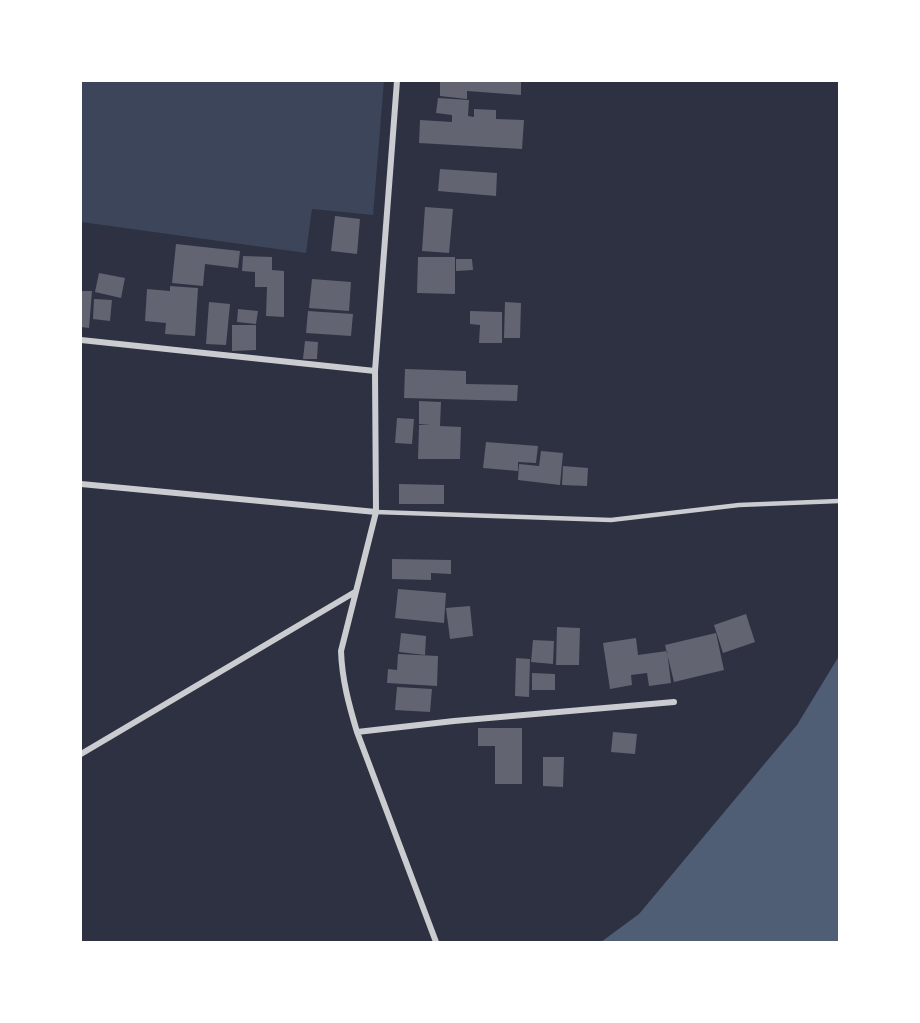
<!DOCTYPE html>
<style>
body{margin:0}
#map{position:relative;width:920px;height:1023px;overflow:hidden;background:#2d3142;font-family:Helvetica,sans-serif}
canvas{display:block}
.frame{position:absolute;inset:0;border:82px solid #fff;pointer-events:none}
</style>
<div id="map">
<canvas width="920" height="1023"></canvas>
<div class="frame"></div>
</div>
<script>
const g = document.querySelector('canvas').getContext('2d');
g.lineJoin = 'round';
function fill(path, color) { g.fillStyle = color; g.fill(path, 'evenodd'); }
function trace(path, color, width, dash) { g.strokeStyle = color; g.lineWidth = width; g.lineCap = dash ? 'butt' : 'round'; g.setLineDash(dash || []); g.stroke(path); }
fill(new Path2D(`
 M81,81H384L373,215L312,209L306,253L81,222Z`), '#3c4559');
fill(new Path2D(`
 M839,656V942H601L639,914L797,725Z`), '#4f5d75');
fill(new Path2D(`
 M440,81H521V95L467,91V99L440,96Z
 M438,98L469,100L468,116L474,117V109L496,110V119L524,120L522,149L419,143L420,120L452,122V115L436,113Z
 M440,169L497,173L496,196L438,191Z
 M425,207L453,209L449,253L422,251Z
 M335,216L360,219L357,254L331,251Z
 M176,244L240,251L238,268L205,264L203,286L172,283Z
 M243,256L272,257V270L284,271V317L266,316L267,287H255V272L242,271Z
 M418,257H455V294L417,293Z
 M456,259H472L473,270L456,271Z
 M99,273L125,278L121,298L95,292Z
 M312,279L351,282L349,311L309,308Z
 M170,286L198,288L195,336L165,334L166,323L145,321L147,289L170,291Z
 M81,291H92L89,328L81,327Z
 M94,299L112,300L110,321L93,319Z
 M209,302L230,304L226,345L206,344Z
 M505,302L521,303L520,338H504Z
 M238,309L258,311L256,324L237,322Z
 M308,311L353,314L351,336L306,333Z
 M470,311L502,312V343H479L480,325L470,324Z
 M232,325H256V350L232,351Z
 M305,341L318,342L317,359H303Z
 M405,369L466,371V384L518,385L517,401L404,398Z
 M419,401L441,402L440,426L461,427L460,459H418L419,425H430L419,424Z
 M397,418L414,419L412,444L395,443Z
 M486,442L538,446L536,463L518,462V471L483,468Z
 M541,451L563,453L560,485L518,480L519,464L539,466Z
 M563,466L588,468L587,486L562,485Z
 M399,484L444,485V504H399Z
 M392,559L451,560V574L431,573V580L392,579Z
 M398,589L446,593L444,623L395,618Z
 M470,606L473,636L450,639L446,608Z
 M746,614L755,642L723,653L714,625Z
 M557,627L580,628L579,665H556Z
 M401,633L426,636L425,655L399,652Z
 M716,633L724,670L674,682L665,645Z
 M636,638L638,655L667,651L671,683L649,686L647,673L631,675L632,685L610,689L603,643Z
 M533,640L554,641L553,664L531,662Z
 M398,654L438,656L437,686L387,683L388,669L397,670Z
 M516,658L530,659L529,697L515,696Z
 M532,673L555,674V690H532Z
 M397,687L432,689L430,712L395,710Z
 M478,728H522V784H495V746H478Z
 M613,732L637,734L635,754L611,752Z
 M543,757H564L563,787L543,786Z`), '#626471');
trace(new Path2D(`
 M376,512L611,520L739,505L839,501`), '#caccd0', 4.5);
trace(new Path2D(`
 M397,81L375,371L376,512L341,651C342,680 349,705 357,732L436,942
 M81,340L375,371
 M81,484L376,512
 M357,732L454,721L674,702
 M81,754L355,592`), '#caccd0', 6);
</script>
